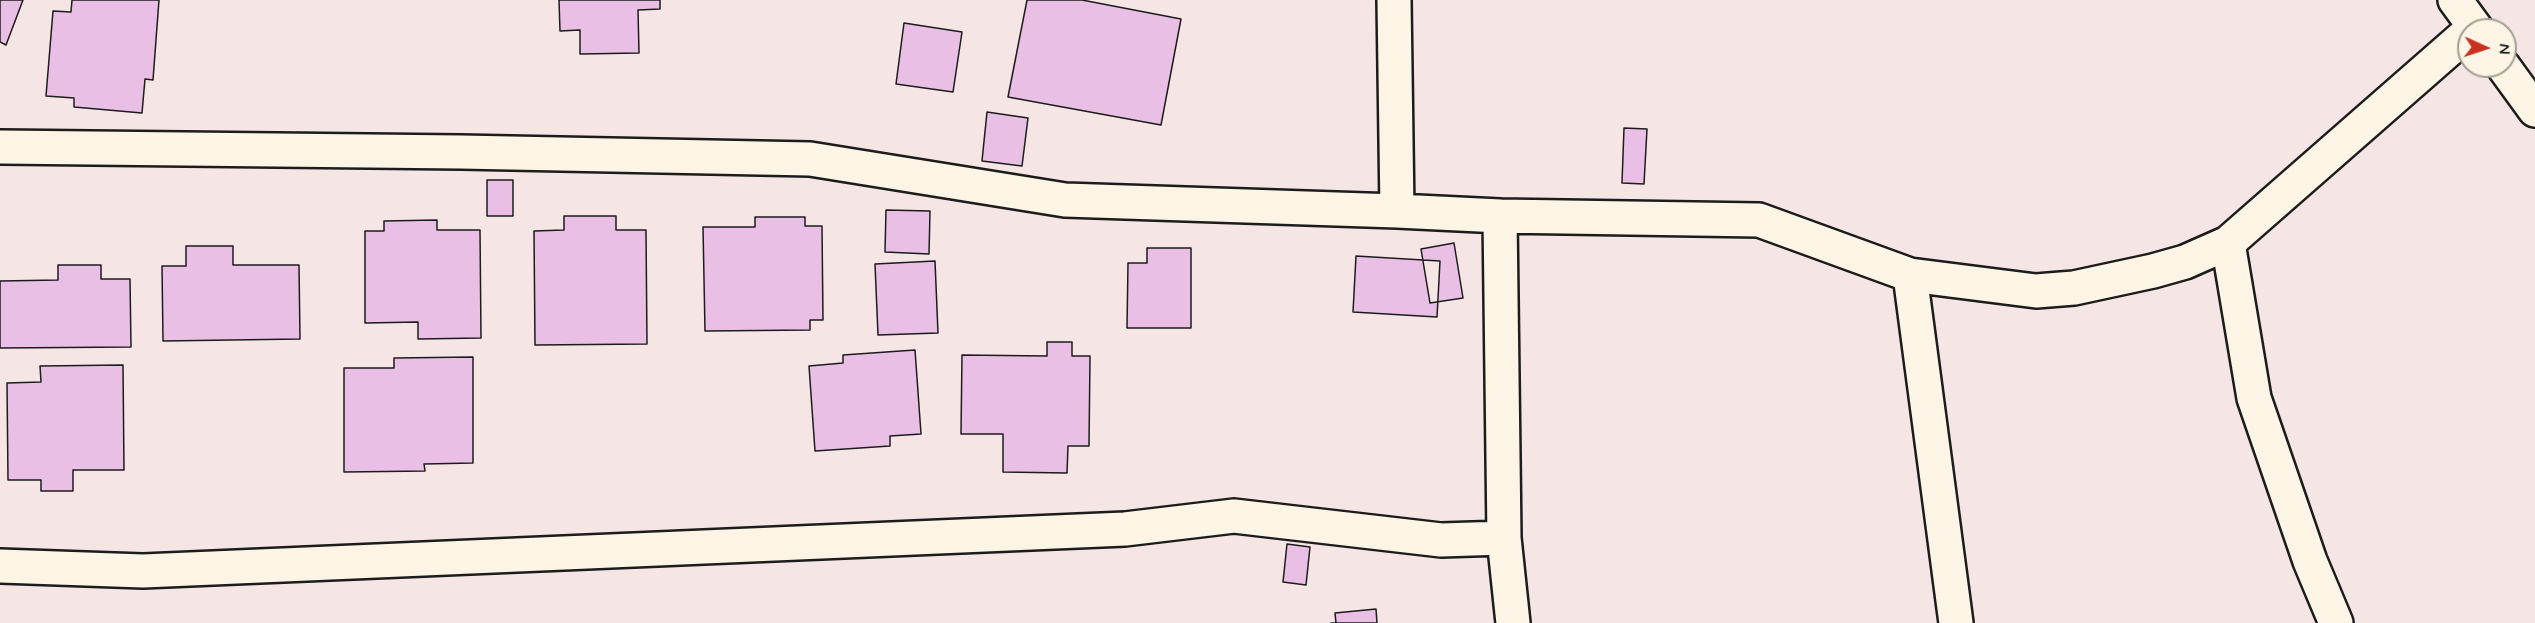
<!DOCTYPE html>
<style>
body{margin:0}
#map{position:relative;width:2535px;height:623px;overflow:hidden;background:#f6e5e5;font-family:Mynerve,sans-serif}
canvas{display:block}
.north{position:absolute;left:2457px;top:18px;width:60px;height:60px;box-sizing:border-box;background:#fcf5e5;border:2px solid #a29e95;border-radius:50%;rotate:93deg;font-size:16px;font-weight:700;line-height:24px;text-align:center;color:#1c1c1c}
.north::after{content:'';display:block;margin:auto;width:21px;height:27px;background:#c8321e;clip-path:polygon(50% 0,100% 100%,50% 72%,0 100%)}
</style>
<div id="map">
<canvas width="2535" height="623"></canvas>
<div class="north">N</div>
</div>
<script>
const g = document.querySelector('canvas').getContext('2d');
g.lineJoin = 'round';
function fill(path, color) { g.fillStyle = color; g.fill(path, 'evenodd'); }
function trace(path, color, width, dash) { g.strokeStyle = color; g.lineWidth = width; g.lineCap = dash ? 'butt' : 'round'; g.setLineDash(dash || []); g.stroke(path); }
const building = new Path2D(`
 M0,0H23L6,45L0,42Z
 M72,0H159L153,80L145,79L142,113L74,107V98L46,96L53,11L71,12Z
 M559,0H660V9L638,10L639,53L580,54V30L560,31Z
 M1027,0H1082L1181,19L1161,125L1008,97Z
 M904,23L962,32L953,92L896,84Z
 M987,112L1028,118L1022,166L982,161Z
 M1624,128L1647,129L1644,184L1622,183Z
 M487,180H513V216H487Z
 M886,210L930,211L929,254L885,252Z
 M564,216H616V230H646L647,344L535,345L534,231L564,230Z
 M755,217H805V226H822L823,320H810V330L705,331L703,227H755Z
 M437,220V230H480L481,338L418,339V322L365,323V231H384V221Z
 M1454,243L1463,298L1430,303L1421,249Z
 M186,246H233V265H299L300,339L163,341L162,266H186Z
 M1147,248H1191V328H1127L1128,263H1147Z
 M1356,256L1440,261L1437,317L1353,312Z
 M935,261L938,333L878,335L875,264Z
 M58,265H101V279H130L131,347L0,348V281L58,280Z
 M1047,342H1072V356H1090L1089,446H1068L1067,473L1003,472V434H961L962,355L1047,356Z
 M915,350L921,434L890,436V446L815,451L809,366L843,363V355Z
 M473,357V463L424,464L425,471L344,472V368H394V358Z
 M123,365L124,470H73V491H41V480H8L7,383L41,382L40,366Z
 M1287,544L1310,547L1306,585L1283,582Z
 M1376,609L1377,623H1331H1336L1335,613Z`);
fill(building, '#e9bfe6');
trace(building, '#1c1c1c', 1.5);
const street = new Path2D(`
 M1394,0L1397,211L1500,216L1504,538L1513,623
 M2455,0L2477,30
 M2503,66L2535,110
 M0,147L461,152L810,159L1065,200L1397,211
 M1500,216L1759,220L1910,275L2036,291L2074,288L2153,271L2185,262L2228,243L2469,32
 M2228,243L2254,398L2310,561L2336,623
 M1910,275L1956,623
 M0,566L143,571L1125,529L1234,516L1441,540L1504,538`);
trace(street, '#1c1c1c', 38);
trace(street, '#fcf5e5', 33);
</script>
